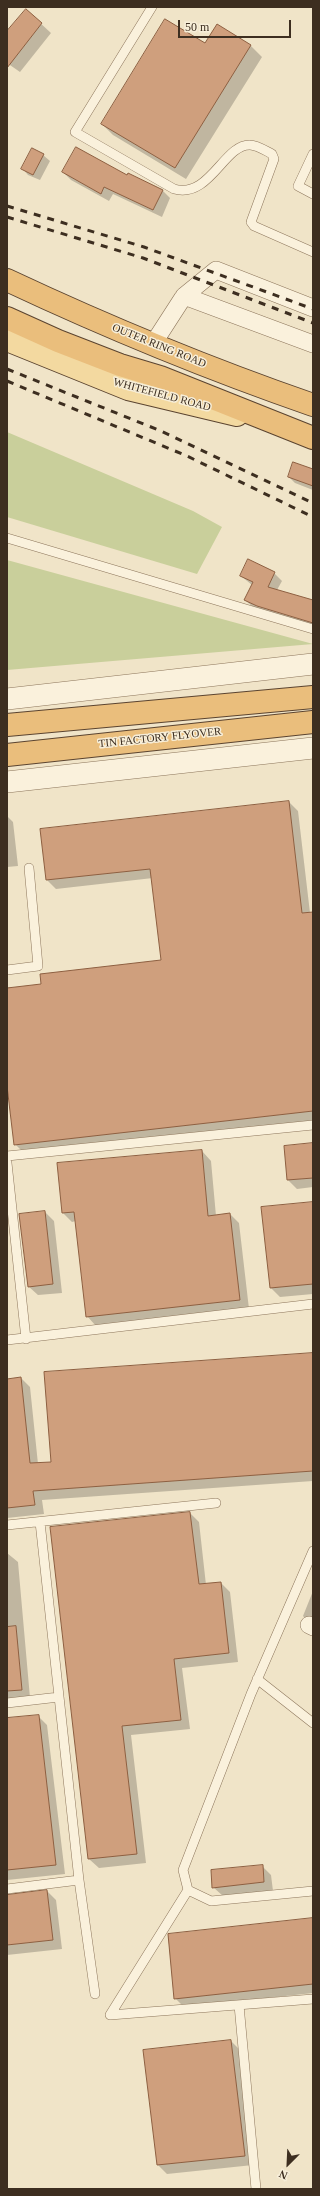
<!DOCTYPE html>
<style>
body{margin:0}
#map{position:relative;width:320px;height:2196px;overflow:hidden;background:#f0e4c8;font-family:Georgia,serif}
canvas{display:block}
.frame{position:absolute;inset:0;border:8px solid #3d2e20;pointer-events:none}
.north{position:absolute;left:268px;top:2144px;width:40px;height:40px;-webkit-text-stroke:3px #f7eed8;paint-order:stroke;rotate:204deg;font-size:11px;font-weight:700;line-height:16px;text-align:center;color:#3d2e20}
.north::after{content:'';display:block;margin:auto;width:14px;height:18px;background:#3d2e20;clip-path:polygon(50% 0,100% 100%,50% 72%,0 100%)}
.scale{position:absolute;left:178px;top:20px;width:113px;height:18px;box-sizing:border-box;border:2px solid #3d2e20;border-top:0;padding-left:5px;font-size:12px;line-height:14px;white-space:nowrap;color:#3d2e20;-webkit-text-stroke:3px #f7eed8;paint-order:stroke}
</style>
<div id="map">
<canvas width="320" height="2196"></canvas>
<div class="frame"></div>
<div class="north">N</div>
<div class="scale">50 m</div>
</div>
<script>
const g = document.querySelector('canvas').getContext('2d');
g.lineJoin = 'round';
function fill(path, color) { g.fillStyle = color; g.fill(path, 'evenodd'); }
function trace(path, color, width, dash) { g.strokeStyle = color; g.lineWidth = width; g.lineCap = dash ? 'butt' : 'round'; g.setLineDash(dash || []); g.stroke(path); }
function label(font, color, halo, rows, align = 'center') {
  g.font = font + ' Georgia,serif'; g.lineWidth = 3; g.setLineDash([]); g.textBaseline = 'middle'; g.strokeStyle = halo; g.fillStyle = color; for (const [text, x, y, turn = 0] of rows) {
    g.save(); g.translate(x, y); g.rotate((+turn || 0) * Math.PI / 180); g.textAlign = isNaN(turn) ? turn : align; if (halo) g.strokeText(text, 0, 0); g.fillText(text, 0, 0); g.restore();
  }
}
fill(new Path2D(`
 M7,432L193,511L222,527L197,574L7,517Z
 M7,560L313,644L7,670Z`), '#c9cf9b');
fill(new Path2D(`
 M26,10L51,33L20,72L7,63V33Z
 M206,45H250L262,57L186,179L113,135L102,124Z
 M43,155L50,161L40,180L28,175L22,168Z
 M63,172L128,176L162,190L170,198L162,217L113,194L109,201L71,180Z
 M313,470V490L295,483L289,477Z
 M274,573L282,581L277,590L313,601V628L253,607L245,600L252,585L241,576Z
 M289,802L298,811L310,913H313V1121L24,1153L15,1144L7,1078V989L42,985L162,961L153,878L56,889L47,880L41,830Z
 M7,816L13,822L18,866L7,867Z
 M313,1144V1187L297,1189L288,1180Z
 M202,1151L211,1161L216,1216L230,1214L239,1223L249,1309L96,1326L87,1316L76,1221L72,1222L63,1213Z
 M313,1203V1294L280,1297L271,1288Z
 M45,1212L54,1221L62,1293L38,1295L28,1286Z
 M313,1354V1481L42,1500L44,1514L7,1518V1380L21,1378L30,1387L38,1464L52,1463Z
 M190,1513L199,1522L206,1585L221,1583L230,1592L238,1662L182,1668L190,1729L131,1735L146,1863L99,1868L89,1859L52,1528Z
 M7,1553L18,1562L30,1698L7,1700Z
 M313,1591V1623H309L303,1616Z
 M38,1716L47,1725L65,1874L7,1880V1719Z
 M262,1866L271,1875L273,1891L223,1896L213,1887Z
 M47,1891L56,1900L62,1949L7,1955V1895Z
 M313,1919V1993L184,2007L175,1998L168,1936Z
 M231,2041L240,2050L253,2165L167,2174L158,2165Z`), '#0003');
const building = new Path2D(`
 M26,9L42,23L7,68V31Z
 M165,19L205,43L217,24L251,45L175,168L101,124Z
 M76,147L127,175L128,173L163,190L153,210L104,187L101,194L62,172Z
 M32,148L44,154L33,175L21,169Z
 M293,462L313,469V486L288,477Z
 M248,559L275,572L268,587L313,600V623L257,606L244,600L253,582L240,576Z
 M289,801L302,913L313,912V1111L14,1145L7,1086V988L41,984L40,974L161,960L150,869L46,880L40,829Z
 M313,1143V1178L287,1180L284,1146Z
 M202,1150L208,1216L230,1213L240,1300L86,1317L74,1212L62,1213L57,1163Z
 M313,1202V1284L270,1288L261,1207Z
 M45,1211L53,1284L28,1287L19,1214Z
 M313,1353V1471L33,1491L35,1505L7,1508V1379L21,1377L30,1463L51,1462L44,1372Z
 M190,1512L199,1584L221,1582L229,1653L174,1659L181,1720L122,1726L137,1854L88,1859L50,1527Z
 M16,1626L22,1690L7,1691V1627Z
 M39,1715L56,1865L7,1870V1718Z
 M263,1865L264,1882L212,1888L211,1870Z
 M47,1890L53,1940L7,1945V1895Z
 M313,1918V1984L174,1999L168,1934Z
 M231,2040L245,2156L157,2165L143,2050Z`);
fill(building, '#cf9f7d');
trace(building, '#8d5f41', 1);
const service = new Path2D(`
 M152,7L75,132L174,189C210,199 224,144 250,145C257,145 266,151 272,154L274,159L251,222L254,226L313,252
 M313,154L298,186L313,194
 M7,538L313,629
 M7,970L38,966L29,868
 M7,1156L313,1125
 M7,1163L26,1339
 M7,1340L313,1304
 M7,1525L216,1503
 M313,1551L251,1694L183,1870L188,1890L211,1901L313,1891
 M257,1679L313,1723
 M7,1703L59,1697
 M79,1880L95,1994
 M7,1889L79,1880L40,1522
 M188,1890L110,2015L313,1999
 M239,2005L256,2189`);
const minor = new Path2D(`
 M184,296L216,270L313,308
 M153,344L184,296L313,344
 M309,1625L313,1627`);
const tertiary = new Path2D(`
 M7,699L313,664
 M7,782L313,748`);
const primary = new Path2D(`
 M7,340L128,389L237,415`);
const trunk = new Path2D(`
 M7,280C107,327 209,369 313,405
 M7,318L58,341L120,365L160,377L313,438
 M7,725L313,697
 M7,755L313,722`);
trace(service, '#8d765c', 10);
trace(minor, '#8d765c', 18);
trace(tertiary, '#8d765c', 22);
trace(primary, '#5b4430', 24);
trace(trunk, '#5b4430', 24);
trace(service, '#faf1dc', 9);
trace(minor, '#faf1dc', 17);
trace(tertiary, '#faf1dc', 21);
trace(primary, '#f3d9a0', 22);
trace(trunk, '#eabe7c', 22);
trace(new Path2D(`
 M7,206L144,247L313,309
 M7,217L143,258L313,323
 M7,369L161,431L313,503
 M7,381L187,456L313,517`), '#3d2e20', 3, [7, 7]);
label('11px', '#3d2e20', '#f7eed8', [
 ["OUTER RING ROAD",159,346,22],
 ["WHITEFIELD ROAD",162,395,15],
 ["TIN FACTORY FLYOVER",160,738,-6]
]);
</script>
